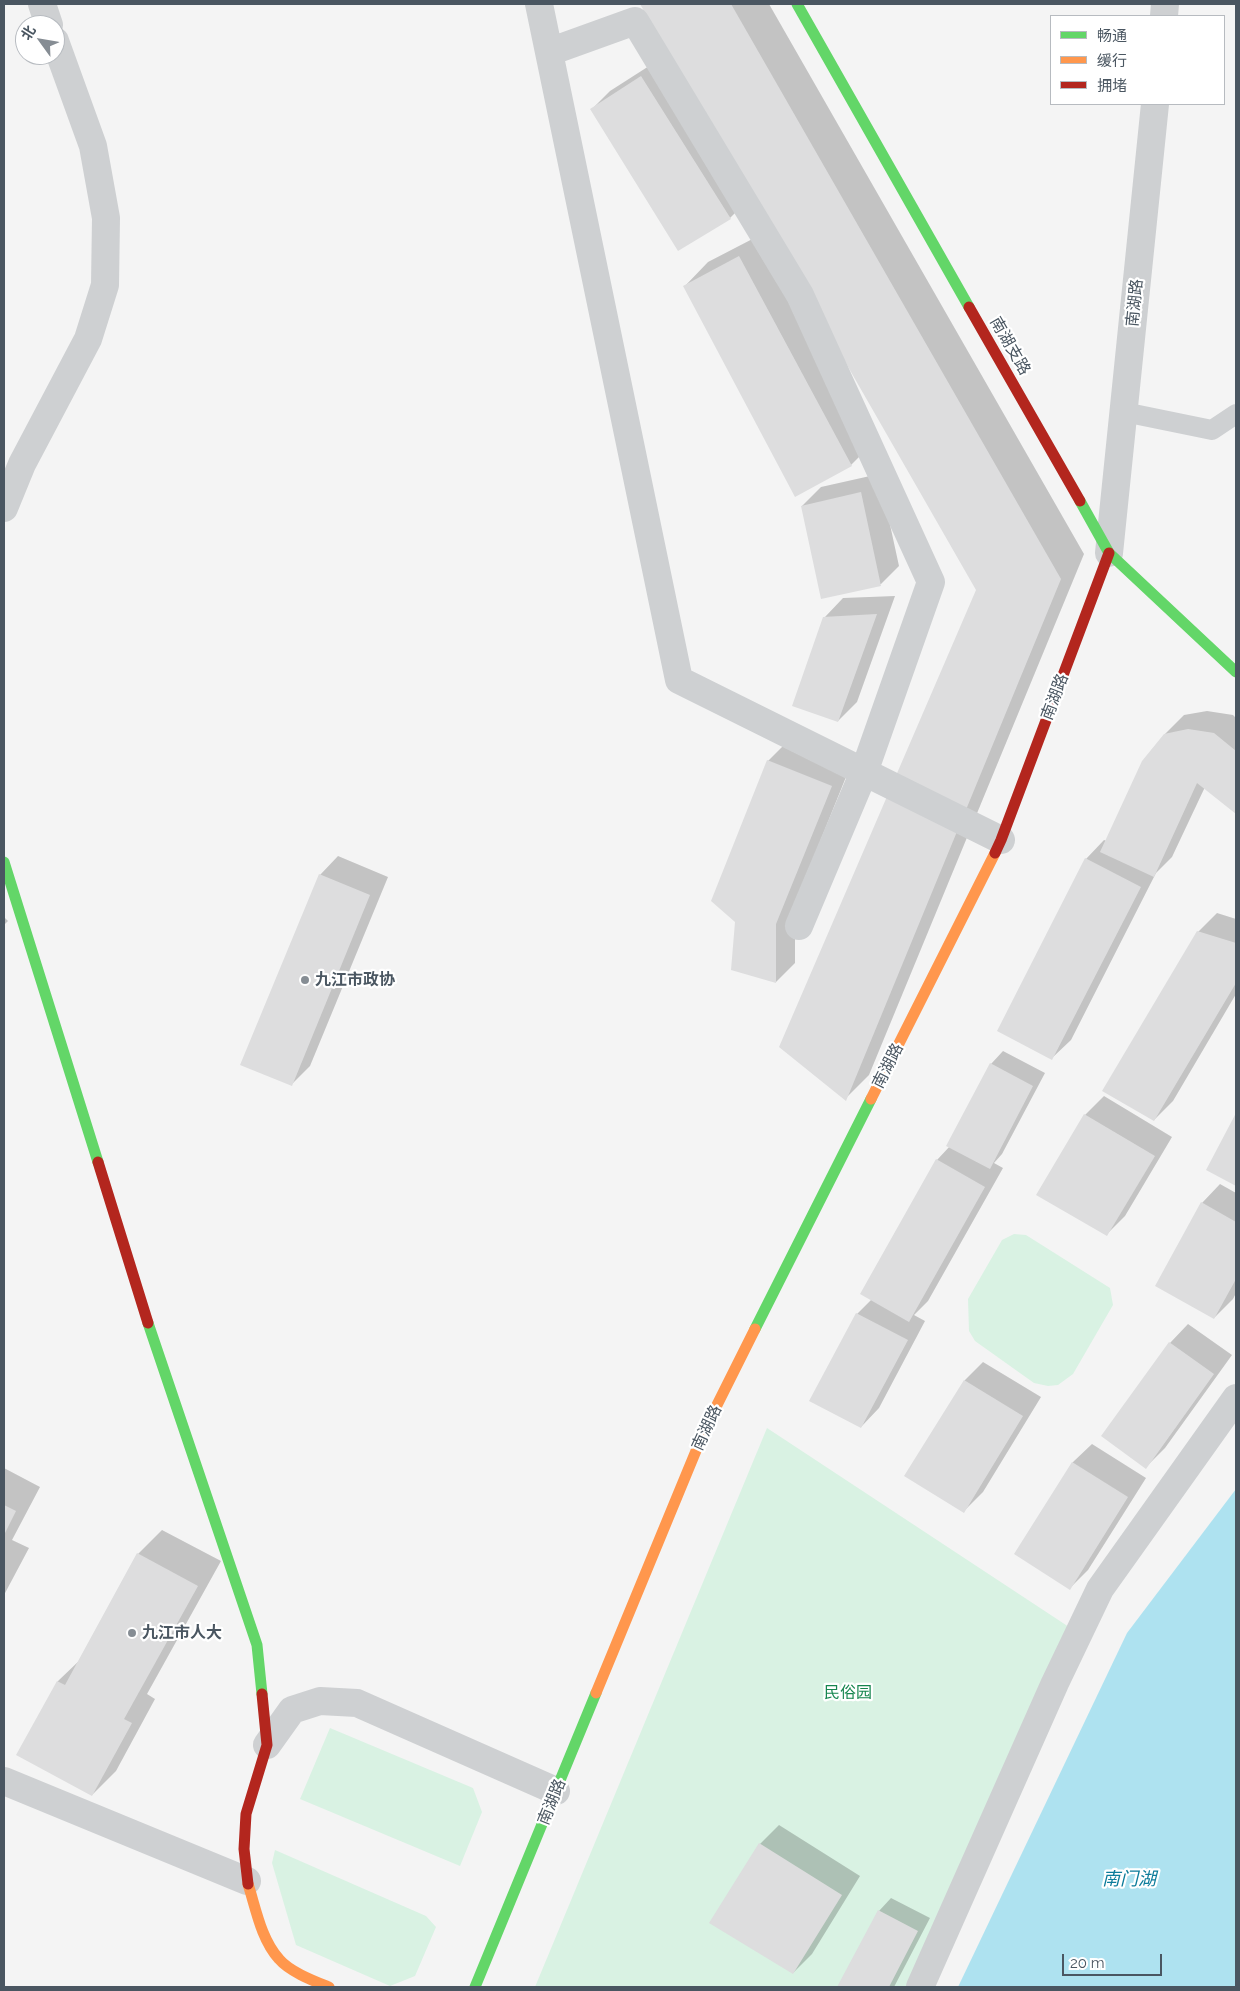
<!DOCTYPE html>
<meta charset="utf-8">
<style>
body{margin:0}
#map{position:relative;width:1240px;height:1991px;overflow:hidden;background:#f4f4f4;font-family:Raleway,"Noto Sans SC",sans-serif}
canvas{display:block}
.frame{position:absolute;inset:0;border:5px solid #4a5661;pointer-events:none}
.legend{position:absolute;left:1050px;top:15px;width:175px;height:90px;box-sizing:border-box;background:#fff;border:1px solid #b7bbc0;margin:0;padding:6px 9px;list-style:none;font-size:15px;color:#4a5661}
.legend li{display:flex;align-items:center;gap:10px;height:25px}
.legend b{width:25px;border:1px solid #b7bbc0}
.north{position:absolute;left:15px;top:15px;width:50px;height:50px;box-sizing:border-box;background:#fff;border:1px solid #b7bbc0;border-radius:50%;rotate:302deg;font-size:14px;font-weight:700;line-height:20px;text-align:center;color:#4a5661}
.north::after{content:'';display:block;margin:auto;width:18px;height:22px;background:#868d94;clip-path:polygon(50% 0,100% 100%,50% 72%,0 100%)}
.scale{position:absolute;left:1062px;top:1954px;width:100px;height:22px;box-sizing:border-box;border:2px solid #4a5661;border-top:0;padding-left:6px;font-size:15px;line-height:18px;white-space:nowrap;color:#4a5661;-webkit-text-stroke:4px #fff;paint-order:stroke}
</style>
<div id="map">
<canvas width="1240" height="1991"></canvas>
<div class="frame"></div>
<ul class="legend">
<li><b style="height:6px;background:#63d668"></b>畅通</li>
<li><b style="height:6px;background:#ff974d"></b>缓行</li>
<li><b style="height:6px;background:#b3261e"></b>拥堵</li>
</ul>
<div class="north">北</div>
<div class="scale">20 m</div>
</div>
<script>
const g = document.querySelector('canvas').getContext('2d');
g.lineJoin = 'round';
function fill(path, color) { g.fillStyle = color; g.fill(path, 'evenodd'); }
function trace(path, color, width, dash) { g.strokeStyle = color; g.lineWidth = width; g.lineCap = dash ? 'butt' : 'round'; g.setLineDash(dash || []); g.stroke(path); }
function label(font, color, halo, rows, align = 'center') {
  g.font = font + ' Raleway,"Noto Sans SC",sans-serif'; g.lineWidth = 4.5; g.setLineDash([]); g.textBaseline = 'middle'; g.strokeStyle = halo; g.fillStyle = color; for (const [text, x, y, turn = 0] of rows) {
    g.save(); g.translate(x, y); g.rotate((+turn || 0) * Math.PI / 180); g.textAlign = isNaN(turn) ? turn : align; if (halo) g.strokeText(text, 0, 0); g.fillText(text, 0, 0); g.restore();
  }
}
fill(new Path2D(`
 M1014,1234L1026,1235L1110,1288L1113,1305L1073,1374L1058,1385L1048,1386L1034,1383L975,1341L969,1331L968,1299L1002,1240Z
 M767,1428L1069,1627L909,1987H535Z
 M330,1728L473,1788L482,1812L460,1866L300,1799Z
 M275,1850L426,1916L436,1927L415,1976L390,1986L296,1945L272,1863Z`), '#d9f2e3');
fill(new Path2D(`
 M1236,1489V1987H958L1127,1633Z`), '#aee2f0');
fill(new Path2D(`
 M642,4H769L1084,554L869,1075L845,1099L978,589Z
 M660,59L749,199L730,218L592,109L610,91Z
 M764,233L875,441L851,465L684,287L708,262Z
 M879,474L899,566L881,584L822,598L802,506L821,487Z
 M895,596L857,702L838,721L825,617L843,598Z
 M1207,711L1233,715L1236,718V812L1205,787L1172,857L1156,873L1071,1040L1052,1058L1086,859L1104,840L1107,841L1165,734L1184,715Z
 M787,742L850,767L795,904V963L776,982L732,969L768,761Z
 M338,856L388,877L310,1066L292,1084L320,875Z
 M1217,913L1236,919V994L1173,1101L1154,1120L1198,932Z
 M4,917L8,921L4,925Z
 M1003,1051L1045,1073L1002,1154L994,1163L1003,1168L928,1301L914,1315L925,1321L879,1408L861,1427L857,1314L872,1299L937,1160L950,1146L991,1064Z
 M1104,1096L1172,1137L1125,1216L1106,1235L1085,1115Z
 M1236,1115V1184L1208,1169Z
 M1220,1184L1236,1193V1293L1233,1299L1214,1318L1202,1203Z
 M1188,1324L1232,1355L1165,1448L1146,1467L1170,1343Z
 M983,1362L1041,1397L983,1492L964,1511L906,1476L965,1380Z
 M1092,1444L1146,1478L1088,1570L1070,1588L1015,1554L1073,1462Z
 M4,1468L40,1487L12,1540L29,1548L4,1595Z
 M162,1530L221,1561L147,1694L155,1699L116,1771L92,1795L18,1754L58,1681L81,1659L138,1554Z
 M779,1825L860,1876L812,1954L793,1973L760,1844Z
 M891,1898L930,1918L894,1987H839L879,1911Z`), '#0003');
fill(new Path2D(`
 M640,4H731L1061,579L846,1101L779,1047L976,590Z
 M641,76L731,219L678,251L590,109Z
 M739,256L852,466L795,497L683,286Z
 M861,492L881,586L821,599L801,506Z
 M877,614L838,722L792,706L823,617Z
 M1188,729L1214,733L1236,751V814L1197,783L1154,877L1100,852L1142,761L1164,734Z
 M767,760L832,786L776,924V983L731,970L735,922L711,901Z
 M1085,858L1141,887L1052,1060L997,1031Z
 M319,874L370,895L292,1086L240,1065Z
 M1197,931L1236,943V983L1154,1121L1102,1091Z
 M990,1063L1033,1086L990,1169L946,1146Z
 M1236,1113V1186L1206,1170Z
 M1084,1114L1155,1156L1107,1236L1036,1195Z
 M936,1159L985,1187L909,1322L860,1294Z
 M1201,1202L1236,1222V1279L1214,1319L1155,1286Z
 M856,1313L908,1340L861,1428L809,1401Z
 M1169,1342L1214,1374L1146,1469L1101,1436Z
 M964,1380L1023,1416L964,1513L904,1476Z
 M1072,1462L1128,1497L1070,1590L1014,1554Z
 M4,1505L16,1511L4,1535Z
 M137,1553L198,1586L124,1719L132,1723L92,1796L16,1755L57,1681L65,1685Z
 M759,1843L842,1895L793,1974L709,1923Z
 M878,1910L918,1931L889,1987H837Z`), '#ddddde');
trace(new Path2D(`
 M1124,412L1212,430L1236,414`), '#ced0d2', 20);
trace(new Path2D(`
 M42,4L49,25
 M539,4L679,680L1001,840
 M1164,16L1165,4
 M549,52L635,21L800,295L931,582L864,772L799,926
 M4,508L22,464L88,339L105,285L106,218L93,146L55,41
 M1109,553L1155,104
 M267,1745L292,1710L320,1701L357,1703L556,1791
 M4,1781L247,1881
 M920,1987L1055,1683L1100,1589L1236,1398`), '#ced0d2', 28);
trace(new Path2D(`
 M797,4L969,307
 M1080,501L1109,553L1236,672
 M4,862L98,1162
 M148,1323L257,1645L262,1694
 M755,1329L871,1099
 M475,1987L596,1693`), '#63d668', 11);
trace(new Path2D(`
 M871,1099L995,853
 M596,1693L705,1429L755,1329
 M248,1884C256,1909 261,1939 279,1959C290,1972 314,1981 329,1987`), '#ff974d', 11);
trace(new Path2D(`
 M969,307L1080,501
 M995,853L1001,840L1109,553
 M98,1162L148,1323
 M248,1884L244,1849L246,1814L267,1745L262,1694`), '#b3261e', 11);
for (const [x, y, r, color] of [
 [305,980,5,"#868d94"],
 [132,1633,5,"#868d94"]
]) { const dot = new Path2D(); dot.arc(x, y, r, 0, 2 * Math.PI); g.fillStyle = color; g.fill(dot); trace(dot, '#fff', 2); }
label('16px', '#4a5661', '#fff', [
 ["南湖路",1135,303,-84],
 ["南湖支路",1010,346,60],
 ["南湖路",1055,697,-69],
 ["南湖路",888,1066,-63],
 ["南湖路",707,1428,-65],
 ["南湖路",552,1802,-68]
]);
label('bold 16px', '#4a5661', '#fff', [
 ["九江市政协",315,980],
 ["九江市人大",142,1633]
], 'left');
label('16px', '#17864f', '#fff', [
 ["民俗园",848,1693]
]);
label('italic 18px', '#0c7c9b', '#fff', [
 ["南门湖",1129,1880]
]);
</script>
